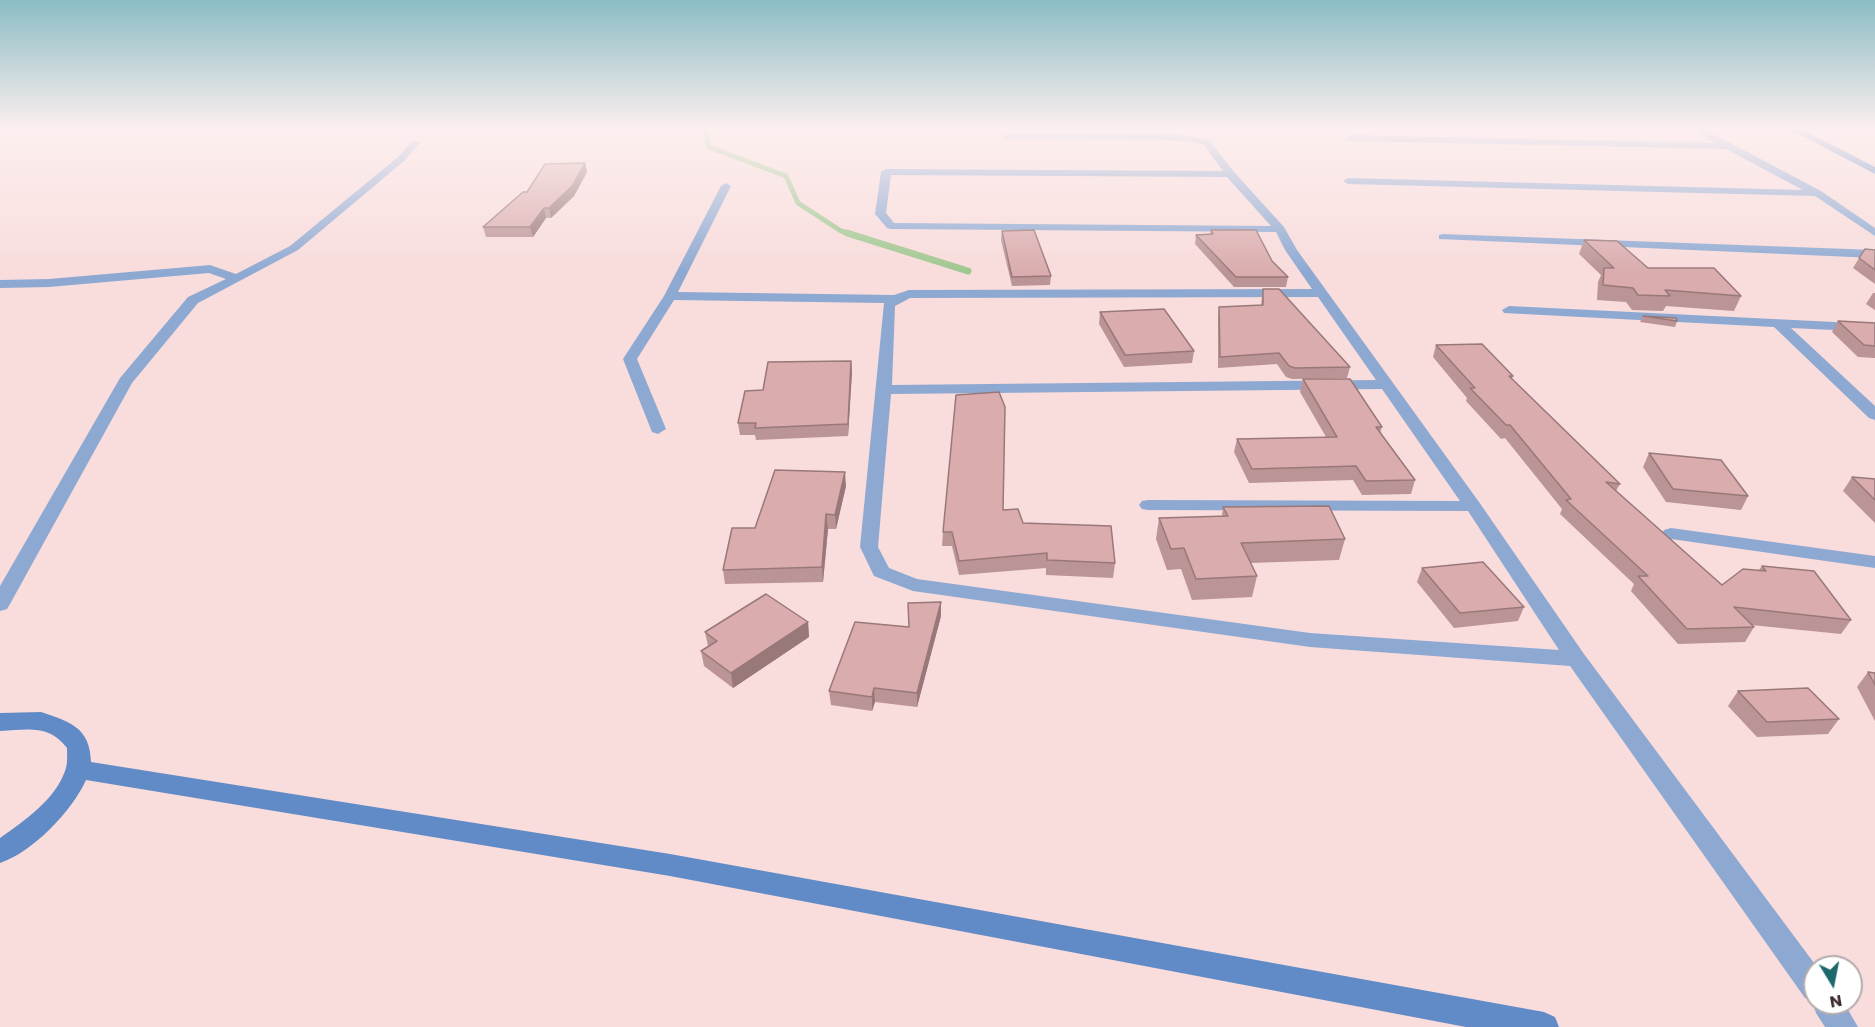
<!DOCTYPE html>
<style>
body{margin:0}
#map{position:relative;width:1875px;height:1027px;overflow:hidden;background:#f9dcdc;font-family:Poppins,sans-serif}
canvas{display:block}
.north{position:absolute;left:1803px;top:955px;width:60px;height:60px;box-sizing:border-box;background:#fff;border:2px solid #b3abac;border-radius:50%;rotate:170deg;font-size:16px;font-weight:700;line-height:24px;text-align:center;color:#402e2f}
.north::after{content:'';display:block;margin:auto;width:21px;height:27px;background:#1b696a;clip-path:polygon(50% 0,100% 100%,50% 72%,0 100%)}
</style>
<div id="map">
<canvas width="1875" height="1027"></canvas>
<div class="north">N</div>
</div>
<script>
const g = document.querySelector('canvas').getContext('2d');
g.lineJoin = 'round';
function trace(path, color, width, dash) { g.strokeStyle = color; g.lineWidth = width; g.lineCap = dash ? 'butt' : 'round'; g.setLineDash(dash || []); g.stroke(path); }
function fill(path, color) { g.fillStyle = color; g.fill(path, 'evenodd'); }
trace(new Path2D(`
 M705,129L709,147L786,176L798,203L841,231L852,234`), '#9fc78f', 5);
trace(new Path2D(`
 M847,233L968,271`), '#9fc78f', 7);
fill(new Path2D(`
 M1692,129H1704L1821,191L1875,228V236L1815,196L1348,184L1343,181L1348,178L1803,190L1726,149L1350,141L1345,138L1350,135L1715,143Z
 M1007,134H1177L1209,140L1234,172L1284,227L1297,250L1479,502L1584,654L1817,967H1815V1003H1844L1858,1027H1825L1816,1013L1812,1001L1805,998L1570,666L1310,647L913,591L874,576L860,547L884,303L674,300L637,359L666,429L658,434L652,432L623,359L664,296L721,186L726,183L731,186L678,292L894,295L909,290L1312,289L1285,250L1276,232L891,229L887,228L875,214L881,172L886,169L1223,171L1203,144L1177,140L1004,139V135ZM891,175L1227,177L1271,226L894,223L886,213ZM1318,297L1376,380L892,385L895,306L910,298ZM1382,389L1460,501L1148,500L1142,501L1139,505L1142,509L1148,510L1468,511L1559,650L1310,633L917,579L889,568L878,547L891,394Z
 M413,140L421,142L404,161L298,250L198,303L132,383L10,604L7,609L0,611V586L120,378L188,297L226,279L209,273L49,287L0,288V280L49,279L210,265L236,274L290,246L398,157Z
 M1443,234L1875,250V258L1439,239V235Z
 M1509,306L1875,324V332L1791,328L1875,406V420L1869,418L1774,327L1504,313L1502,310Z
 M1671,528L1875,556V568L1664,538L1662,534L1664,530Z`), '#8da9d2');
fill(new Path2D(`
 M1789,129H1801L1875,167V174Z
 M41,712C70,722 90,727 91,762L670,854L1544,1012L1555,1017L1559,1027H1466L670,876L86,780C72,811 33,852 0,863V838C24,821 55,800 65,771C68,764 67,755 67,748C48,724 28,730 0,731V713Z`), '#618bc6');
fill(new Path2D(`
 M585,163L587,172L574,196L551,218H546L533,237H486L483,227L527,192Z
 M1211,230L1272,261L1288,277L1286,287H1234L1195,244L1196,235L1210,234Z
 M1002,231L1051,276L1050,285L1012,286L1001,240Z
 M1584,240L1648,268L1741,296L1734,311L1666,306L1663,311L1632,310L1626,302L1597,300L1598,282L1601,275L1579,254Z
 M1875,250V284L1853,268L1859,258Z
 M1263,289L1350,367L1347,378L1292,379L1286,377L1277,364L1218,368V317L1219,307L1261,305Z
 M1873,293H1875V310L1866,304Z
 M1100,312L1194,351L1192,363L1124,367L1099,324Z
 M1643,316L1677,321L1675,327L1640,322Z
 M1838,321L1875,323V358L1858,357L1832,332Z
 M1436,345L1513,376L1512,379L1620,484L1616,491L1722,585L1759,570L1762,566L1851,620L1841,634L1751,625L1754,627L1745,642L1678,644L1631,591L1634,584L1560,514L1562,509L1505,438L1501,439L1466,401L1467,398L1433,357Z
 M851,361L852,372L848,436L756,440L755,435H740L738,423Z
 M1303,379L1382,427L1380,433L1415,480L1411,494L1362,495L1353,480L1249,483L1234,452L1237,439L1326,437L1300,392Z
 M1649,453L1748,496L1741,510L1666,502L1643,467Z
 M1852,477L1875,479V523L1843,491Z
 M846,486L836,529H828L823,582L725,584L723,570L755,528Z
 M1223,507L1345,539L1339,560L1250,563L1257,576L1252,597L1192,600L1181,569L1167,570L1156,539L1159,518L1222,516Z
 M1003,510L1023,523L1115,563L1113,578L1046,575V568L959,575L952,546H942L943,532Z
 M1422,568L1524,607L1518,621L1454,628L1417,582Z
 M941,616L917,707L875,702L872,711L831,705L829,691Z
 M808,622L809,637L733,688L704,666L701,651L708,646L705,632Z
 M1868,672L1875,673V721L1857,687Z
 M1738,691L1839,719L1828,734L1757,737L1728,706Z`), '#bb9495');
fill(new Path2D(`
 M585,163L587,172L574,196L551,218L549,208Z
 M544,208L546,218L533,237L530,227Z
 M851,361L852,372L848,436V424Z
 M845,472L846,486L836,529L835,515Z
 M826,514L828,529L823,582L822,567Z
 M941,602V616L917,707V693Z
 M808,622L809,637L733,688L731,673Z
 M874,688L875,702L872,711V697Z`), '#997879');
const building = new Path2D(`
 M585,163L572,186L549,208H544L530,227H483L523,192H527L545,164Z
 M1034,230L1051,276L1012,277L1002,231Z
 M1211,230H1256L1272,261L1288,277H1236L1196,235L1213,234Z
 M1584,240L1617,241L1648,268H1714L1741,296L1665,290L1670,296L1638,295L1633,288L1603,285L1604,268H1614Z
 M1865,249L1875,250V270L1859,258Z
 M1263,289H1279L1350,367L1295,368L1289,366L1279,353L1220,357L1219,307L1263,305Z
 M1164,309L1194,351L1125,355L1100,312Z
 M1643,316L1676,318L1677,321Z
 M1838,321L1875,323V346L1864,345Z
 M1482,344L1513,376H1509L1620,484L1606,482L1722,585L1743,569L1766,571L1762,566L1814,571L1851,620L1734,607L1754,627L1687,629L1638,576H1648L1566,500L1571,499L1510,425H1506L1470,388H1475L1436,345Z
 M851,361L848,424L755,428L756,423H738L745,391L763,390L768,362Z
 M1303,379H1350L1382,427H1376L1415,480L1366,481L1356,466L1252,469L1237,439L1337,437Z
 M999,392L1005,407L1003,510L1018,509L1023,523L1111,526L1115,563L1047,560V553L959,561L952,532H943L956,395Z
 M1649,453L1721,460L1748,496L1673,489Z
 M775,470L845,472L835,515L826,514L822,567L723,570L732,528H755Z
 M1852,477L1875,479V500Z
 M1329,506L1345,539L1241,543L1257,576L1196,579L1184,548L1171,549L1159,518L1228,516L1223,507Z
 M1483,562L1524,607L1460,613L1422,568Z
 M766,594L808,622L731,673L701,651L717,641L705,632Z
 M941,602L917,693L874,688L872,697L829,691L855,622L909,627L908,603Z
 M1868,672L1875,673V685Z
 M1808,688L1839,719L1767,722L1738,691Z`);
fill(building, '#daacad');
trace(building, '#997879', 1.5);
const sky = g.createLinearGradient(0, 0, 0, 273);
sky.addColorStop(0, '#8bbcc4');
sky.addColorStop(0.47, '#fcefef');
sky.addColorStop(1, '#fcefef00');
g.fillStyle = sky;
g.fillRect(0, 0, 1875, 273);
</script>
